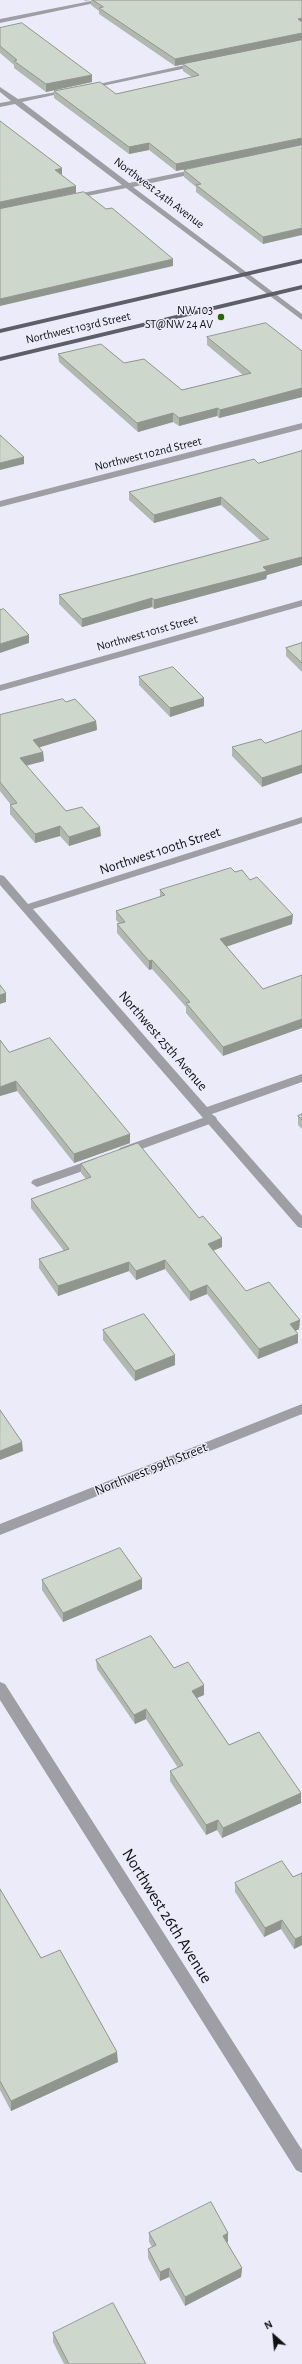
<!DOCTYPE html>
<style>
body{margin:0}
#map{position:relative;width:302px;height:2364px;overflow:hidden;background:#ecebf9;font-family:"Alegreya Sans",sans-serif}
canvas{display:block}
.north{position:absolute;left:254px;top:2316px;width:40px;height:40px;-webkit-text-stroke:3px #ecebf9;paint-order:stroke;rotate:333deg;font-size:11px;font-weight:700;line-height:16px;text-align:center;color:#111115}
.north::after{content:'';display:block;margin:auto;width:14px;height:18px;background:#111115;clip-path:polygon(50% 0,100% 100%,50% 72%,0 100%)}
</style>
<div id="map">
<canvas width="302" height="2364"></canvas>
<div class="north">N</div>
</div>
<script>
const g = document.querySelector('canvas').getContext('2d');
g.lineJoin = 'round';
function fill(path, color) { g.fillStyle = color; g.fill(path, 'evenodd'); }
function trace(path, color, width, dash) { g.strokeStyle = color; g.lineWidth = width; g.lineCap = dash ? 'butt' : 'round'; g.setLineDash(dash || []); g.stroke(path); }
function label(font, color, halo, rows, align = 'center') {
  g.font = font + ' "Alegreya Sans",sans-serif'; g.lineWidth = 3; g.setLineDash([]); g.textBaseline = 'middle'; g.strokeStyle = halo; g.fillStyle = color; for (const [text, x, y, turn = 0] of rows) {
    g.save(); g.translate(x, y); g.rotate((+turn || 0) * Math.PI / 180); g.textAlign = isNaN(turn) ? turn : align; if (halo) g.strokeText(text, 0, 0); g.fillText(text, 0, 0); g.restore();
  }
}
fill(new Path2D(`
 M211,1115L215,1116L217,1119L215,1122L128,1154H120L118,1151L120,1148Z
 M96,1158L100,1159L102,1162L100,1165L37,1187L31,1183L33,1180Z`), '#9e9ea4');
fill(new Path2D(`
 M96,0H109L0,23V19Z
 M199,62L201,63V65L88,89L85,87Z
 M0,87L18,99L72,89V91L22,102L129,183L202,168V172L133,187L302,314V320L126,188L68,200V196L122,185L15,104L0,107V103L11,101L0,92Z
 M302,423V429L0,507V501Z
 M302,600V606L0,691V685Z
 M302,817V823L33,909L207,1107L302,1074V1082L212,1114L302,1216V1228L298,1227L0,885V875L4,876L28,904Z
 M302,1404V1414L0,1535V1524Z
 M0,1682L5,1684L302,2150V2173L296,2170L0,1700Z`), '#9e9ea4');
fill(new Path2D(`
 M302,259V263L0,333V329Z
 M302,285V289L0,361V357Z`), '#5f5d68');
fill(new Path2D(`
 M84,0H302L263,244L196,192V187L184,177V170L256,155L176,171L149,150L129,154L54,98V91L116,94L192,77L183,71V64L286,43L175,66L99,14V11L91,5V0L85,1Z
 M0,28L92,75V82L46,92L14,68V65L0,53Z
 M207,337L302,351V397L219,418L217,416L179,426L173,422L138,432L59,362L58,354L124,363L182,390L243,375L207,345Z
 M302,451V565L267,575L266,579L154,609L152,607L82,627L59,604V595L261,541L221,505L154,523L129,500V492L258,463Z
 M302,643V672L286,656V648Z
 M139,677L204,706L170,717L139,685Z
 M66,702L96,721L97,730L39,747L43,752L44,761L26,766L66,811L101,836L69,846L60,836L35,843L10,814V805H11L0,791V715Z
 M265,743L262,787L232,756V747Z
 M160,890L292,924L226,946L223,1056L186,1013V1007L152,969L149,970L117,933V924L119,923L116,920V911L160,897Z
 M0,1040L9,1052L130,1134V1143L74,1163L17,1091L0,1096Z
 M302,1114V1129L298,1125V1116Z
 M81,1164L222,1247L213,1251L246,1291L300,1320L299,1329L296,1331L298,1343L258,1359L207,1294L190,1301L165,1269L136,1280L129,1271L58,1296L39,1268V1259L64,1251L31,1208V1199L86,1179L81,1173Z
 M103,1330L175,1355V1365L135,1381L103,1340Z
 M42,1580L142,1589L63,1622L42,1590Z
 M96,1660L174,1668L204,1695L197,1698L229,1745L301,1803L222,1838L217,1830L206,1835L170,1781V1771L178,1768L146,1719L135,1724L97,1669Z
 M302,1873V1945L294,1949L281,1929L264,1937L235,1892V1883L293,1877Z
 M0,1889L41,1958L118,2062L11,2111L0,2090Z
 M149,2233H228V2242L227,2243L242,2268L241,2277L185,2306L169,2277L160,2281L148,2258V2249L152,2247L149,2242Z
 M53,2333L146,2364H64L53,2342Z`), '#b1b9af');
fill(new Path2D(`
 M302,18V25L298,19Z
 M302,33V40L175,66V59Z
 M92,75V82L46,92V84Z
 M302,138V145L176,171V164Z
 M149,143V150L129,154V147Z
 M62,168V175L55,170Z
 M76,186V193L0,209V202Z
 M302,228V235L263,244V237Z
 M173,259V266L0,306V299Z
 M302,388V397L219,418L220,410Z
 M218,408L217,416L179,426V418Z
 M173,413V422L138,432L137,423Z
 M24,457V464L0,470V463Z
 M221,497V505L154,523V515Z
 M302,557V565L267,575L266,579L154,609V600L263,567Z
 M152,598V607L82,627V619Z
 M29,635V643L0,653V644Z
 M204,698V706L170,717V708Z
 M96,721L97,730L34,749L33,740Z
 M43,752L44,761L20,767V758Z
 M302,765V773L262,787V778Z
 M60,826V836L35,843V834Z
 M100,827L101,836L69,846V837Z
 M293,915L292,924L220,949V939Z
 M152,960V969L149,970V961Z
 M6,993V1002L0,1004V995Z
 M302,1019V1028L223,1056V1047Z
 M16,1081L17,1091L0,1096V1087Z
 M130,1134V1143L74,1163V1154Z
 M222,1238V1247L207,1253L208,1244Z
 M165,1260V1269L136,1280V1271Z
 M129,1262V1271L58,1296V1286Z
 M207,1285V1294L190,1301V1292Z
 M300,1320L299,1329L290,1333V1324Z
 M298,1334V1343L258,1359L259,1349Z
 M175,1355V1365L135,1381V1371Z
 M22,1442L23,1451L0,1460V1451Z
 M142,1579V1589L63,1622V1613Z
 M204,1685V1695L192,1700V1691Z
 M146,1709V1719L135,1724L134,1715Z
 M301,1793V1803L222,1838L223,1828Z
 M218,1820L217,1830L206,1835V1825Z
 M282,1920L281,1929L264,1937L265,1928Z
 M302,1936V1945L294,1949L295,1939Z
 M117,2052L118,2062L11,2111V2101Z
 M228,2233V2242L222,2245L223,2236Z
 M169,2268V2277L160,2281V2272Z
 M242,2268L241,2277L185,2306V2297Z`), '#90968e');
const building = new Path2D(`
 M93,0H302V18L298,19L302,22V33L175,59L99,8L103,7Z
 M22,23L92,75L46,84L14,61L17,60L0,46V28Z
 M302,40V138L176,164L149,143L129,147L54,91L100,82L116,94L196,76L199,75L183,64Z
 M0,121L62,168L55,170L76,186L0,202Z
 M302,145V228L263,237L196,185L201,184L184,170Z
 M84,192L106,209L112,208L173,259L0,299V209Z
 M266,323L302,351V388L220,410L218,408L179,418L173,413L137,423L58,354L101,344L124,363L144,359L182,390L251,373L207,337Z
 M0,435L24,457L0,463Z
 M302,451V557L263,567L267,571L154,600L152,598L82,619L59,595L269,539L221,497L154,515L129,492L254,459L258,463Z
 M4,609L29,635L0,644V610Z
 M302,643V663L286,648Z
 M173,667L204,698L170,708L139,677Z
 M63,699L66,702L75,699L96,721L33,740L43,752L20,758L66,811L82,807L100,827L69,837L60,826L35,834L10,805L17,803L0,782V715Z
 M302,731V765L262,778L232,747L261,739L265,743Z
 M231,868L235,872L242,870L250,880L257,877L293,915L220,939L263,989L302,975V1019L223,1047L186,1003L190,1002L152,960L149,961L117,924L125,922L116,911L165,895L160,890Z
 M0,985L6,993L0,995Z
 M50,1038L130,1134L74,1154L16,1081L0,1087V1040L9,1052Z
 M302,1114V1120L298,1116Z
 M138,1143L199,1218L203,1216L222,1238L208,1244L246,1291L269,1282L300,1320L290,1324L298,1334L259,1349L207,1285L190,1292L165,1260L136,1271L129,1262L58,1286L39,1259L69,1249L31,1199L91,1177L81,1164Z
 M144,1314L175,1355L135,1371L103,1330Z
 M0,1410L22,1442L0,1451Z
 M120,1548L142,1579L63,1613L42,1580Z
 M151,1636L174,1668L188,1662L204,1685L192,1691L229,1745L259,1732L301,1793L223,1828L218,1820L206,1825L170,1771L183,1765L146,1709L134,1715L96,1660Z
 M282,1861L293,1877L302,1873V1936L295,1939L282,1920L265,1928L235,1883Z
 M0,1889L41,1958L60,1950L117,2052L11,2101L0,2081Z
 M211,2202L228,2233L223,2236L242,2268L185,2297L169,2268L160,2272L148,2249L156,2245L149,2233Z
 M113,2303L146,2364H69L53,2333Z`);
fill(building, '#ced7cb');
trace(building, '#90968e', 1);
for (const [x, y, r, color] of [
 [221,317,4,"#266900"]
]) { const dot = new Path2D(); dot.arc(x, y, r, 0, 2 * Math.PI); g.fillStyle = color; g.fill(dot); trace(dot, '#ecebf9', 1.5); }
label('12px', '#111115', '#ecebf9', [
 ["Northwest 24th Avenue",159,193,37],
 ["Northwest 103rd Street",78,328,-13],
 ["Northwest 102nd Street",148,454,-14],
 ["Northwest 101st Street",147,633,-16]
]);
label('12px', '#111115', '#ecebf9', [
 ["NW 103",213,310],
 ["ST@NW 24 AV",213,324]
], 'right');
label('14px', '#111115', '#ecebf9', [
 ["Northwest 100th Street",160,851,-18],
 ["Northwest 25th Avenue",163,1041,49],
 ["Northwest 99th Street",151,1469,-22]
]);
label('17px', '#111115', '#ecebf9', [
 ["Northwest 26th Avenue",167,1916,58]
]);
</script>
